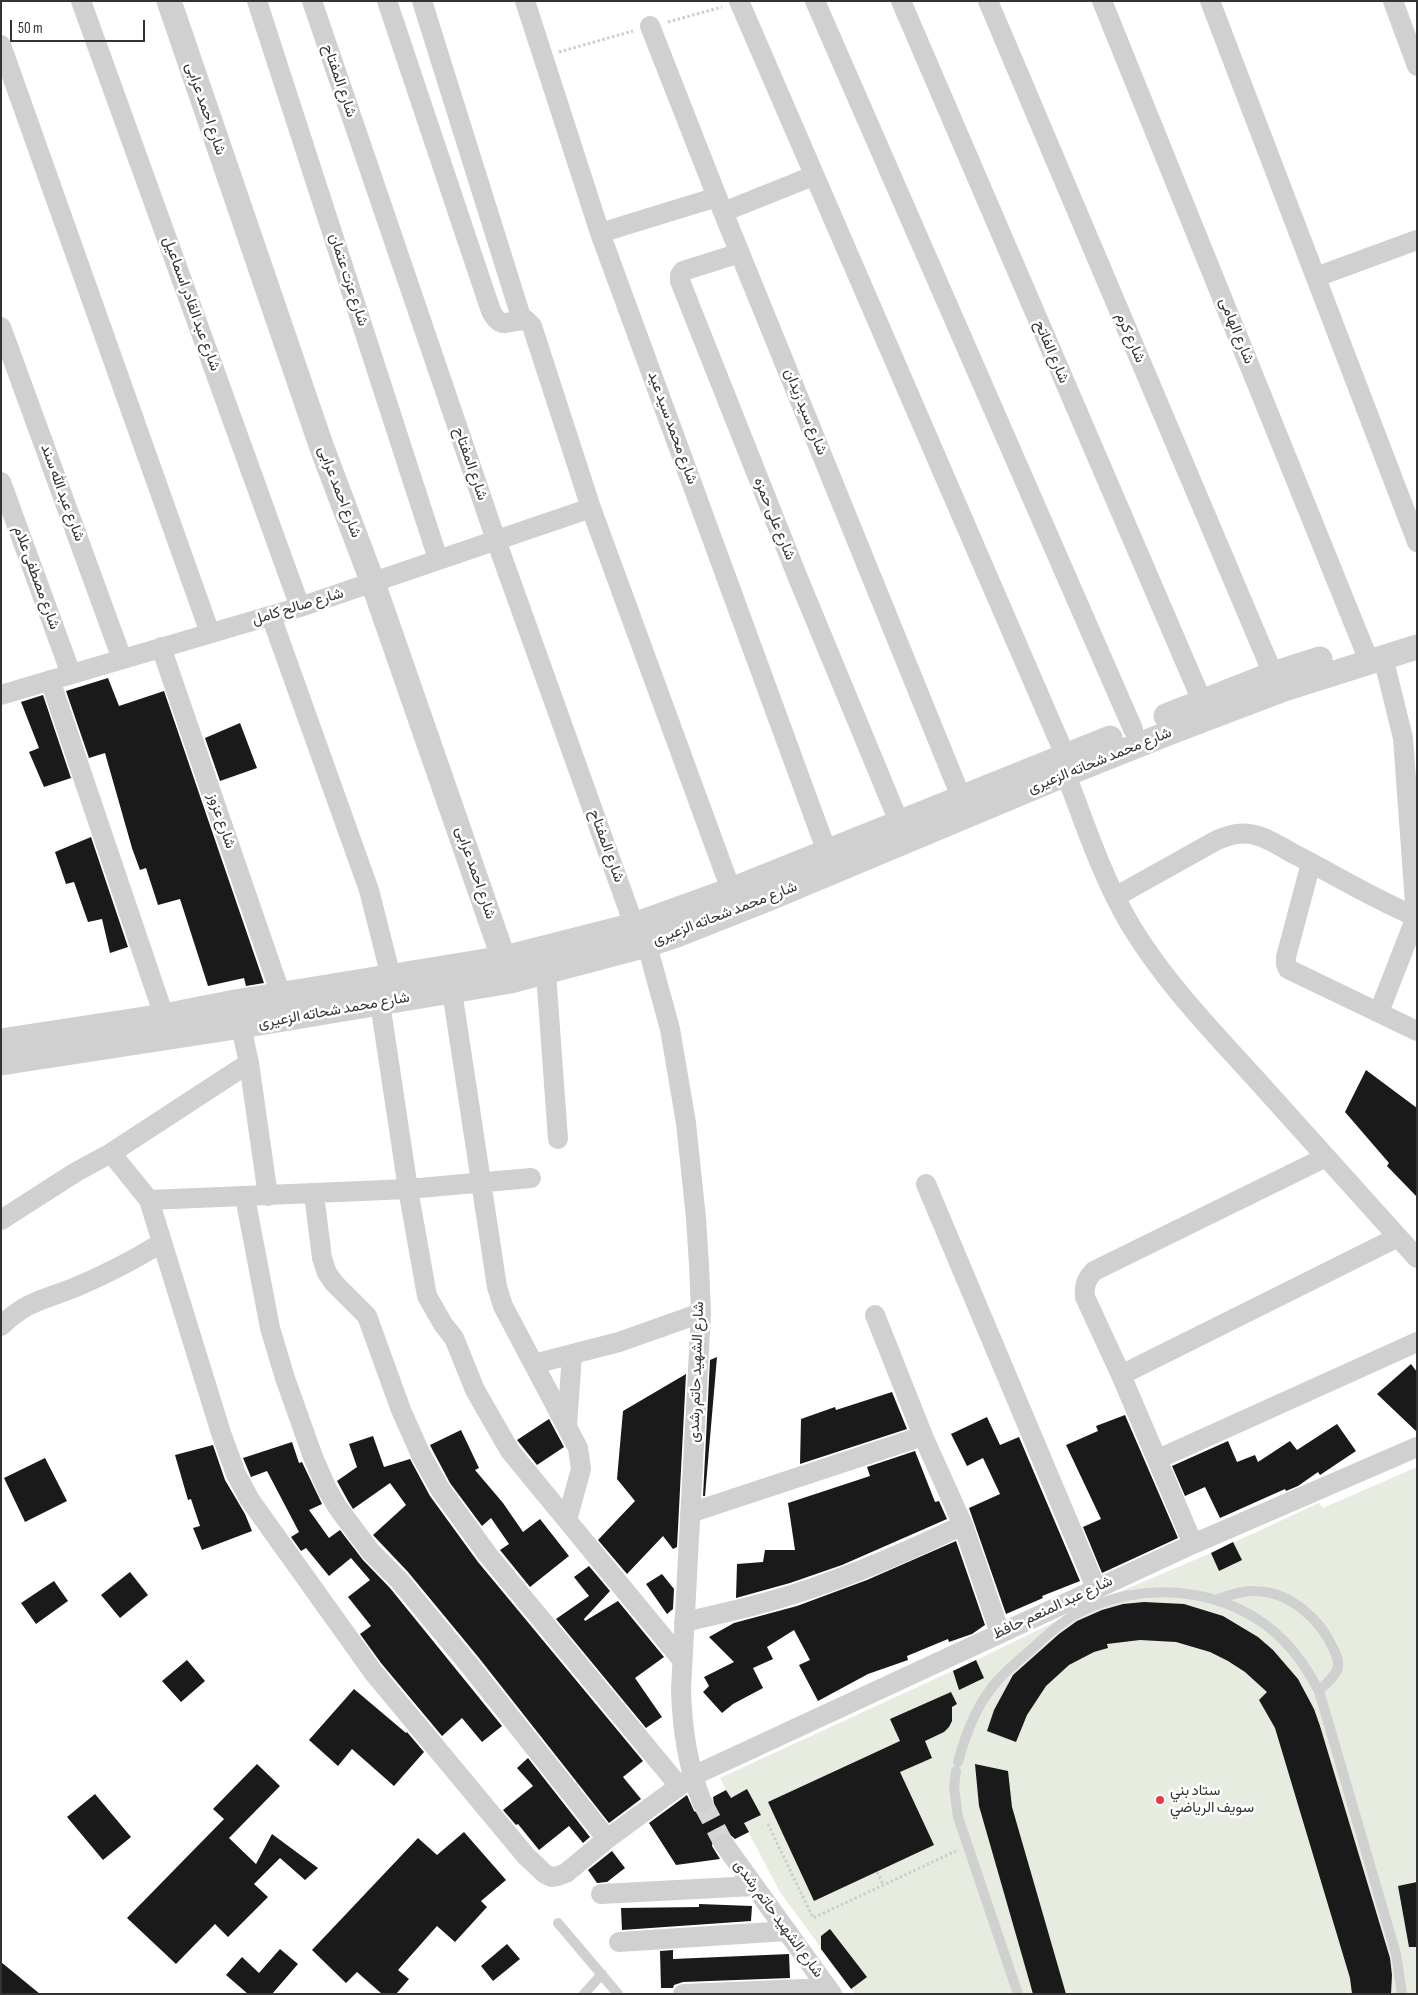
<!DOCTYPE html>
<meta charset="utf-8">
<style>
body{margin:0}
#map{position:relative;width:1418px;height:1995px;overflow:hidden;background:#fff;font-family:"Sofia Sans Condensed",sans-serif}
canvas{display:block}
.frame{position:absolute;inset:0;border:2px solid #333;pointer-events:none}
.scale{position:absolute;left:10px;top:20px;width:135px;height:22px;box-sizing:border-box;border:2px solid #333;border-top:0;padding-left:6px;font-size:15px;line-height:18px;white-space:nowrap;color:#333;-webkit-text-stroke:4px #fff;paint-order:stroke}
</style>
<div id="map">
<canvas width="1418" height="1995"></canvas>
<div class="frame"></div>
<div class="scale">50 m</div>
</div>
<script>
const g = document.querySelector('canvas').getContext('2d');
g.lineJoin = 'round';
function fill(path, color) { g.fillStyle = color; g.fill(path, 'evenodd'); }
function trace(path, color, width, dash) { g.strokeStyle = color; g.lineWidth = width; g.lineCap = dash ? 'butt' : 'round'; g.setLineDash(dash || []); g.stroke(path); }
function label(font, color, halo, rows, align = 'center') {
  g.font = font + ' "Sofia Sans Condensed",Vazirmatn,sans-serif'; g.lineWidth = 5; g.setLineDash([]); g.textBaseline = 'middle'; g.strokeStyle = halo; g.fillStyle = color; for (const [text, x, y, turn = 0] of rows) {
    g.save(); g.translate(x, y); g.rotate((+turn || 0) * Math.PI / 180); g.textAlign = isNaN(turn) ? turn : align; if (halo) g.strokeText(text, 0, 0); g.fillText(text, 0, 0); g.restore();
  }
}
fill(new Path2D(`
 M1417,1467V1994H855L780,1892L720,1778L976,1660L1098,1601L1211,1553L1319,1503L1323,1508Z`), '#e6ecdf');
fill(new Path2D(`
 M108,678L119,706L164,691L264,983L246,986L244,978L208,986L180,899L158,905L146,868L140,870L132,848L105,753L89,758L66,691Z
 M43,695L71,778L44,787L29,752L39,748L21,702Z
 M240,723L257,768L220,781L205,738Z
 M91,837L128,947L110,953L102,919L88,922L74,882L66,884L55,852Z
 M1366,1070L1417,1108V1197L1387,1166L1389,1163L1345,1112Z
 M717,1357L705,1496H703L710,1360Z
 M1411,1364L1417,1372V1432L1377,1394Z
 M686,1374L677,1547L673,1549L663,1536L627,1574L598,1540L635,1501L617,1479L623,1411Z
 M892,1392L907,1429L800,1464L801,1419L835,1407L836,1410Z
 M1125,1415L1178,1538L1102,1573L1083,1527L1101,1519L1066,1445L1098,1431L1096,1426Z
 M987,1417L1000,1445L1019,1437L1080,1581L1042,1596L1043,1598L1006,1614L969,1508L1000,1494L983,1458L967,1466L951,1434Z
 M549,1419L564,1447L537,1465L517,1440Z
 M1337,1424L1356,1451L1320,1475L1318,1472L1298,1486L1286,1491L1285,1489L1220,1518L1205,1487L1185,1496L1172,1466L1228,1441L1237,1462L1255,1455L1258,1462L1290,1441L1297,1450Z
 M461,1430L479,1468L475,1470L503,1503L523,1532L540,1519L569,1556L530,1587L500,1550L509,1544L491,1518L482,1526L450,1483L433,1451L430,1445Z
 M373,1436L384,1467L410,1459L430,1496L478,1562L643,1761L623,1777L641,1799L609,1823L479,1658L408,1572L373,1535L406,1505L390,1483L353,1509L348,1501L337,1481L357,1467L349,1444Z
 M292,1442L299,1463L302,1462L322,1504L309,1510L329,1538L340,1530L363,1560L390,1588L502,1726L482,1742L462,1718L442,1736L381,1663L360,1634L371,1626L348,1597L370,1580L351,1558L329,1576L306,1548L301,1551L291,1537L299,1532L267,1471L251,1477L243,1458Z
 M213,1445L225,1480L245,1514L252,1531L202,1550L193,1528L200,1526L191,1499L188,1500L175,1455Z
 M915,1451L935,1502L939,1501L947,1519L842,1565L790,1583L736,1598L737,1564L763,1562L765,1550H795L788,1503L870,1476L867,1467Z
 M45,1458L67,1501L25,1522L4,1478Z
 M956,1541L985,1625L972,1634L949,1642L948,1639L907,1656L908,1660L868,1674L818,1701L799,1665L810,1660L794,1630L767,1647L773,1659L753,1668L763,1688L733,1704L722,1713L703,1692L709,1686L704,1677L734,1662L709,1637L734,1623L797,1606L867,1580Z
 M1233,1542L1242,1560L1219,1571L1211,1553Z
 M589,1566L610,1591L584,1619L585,1621L618,1601L664,1657L635,1678L662,1717L646,1728L556,1619L589,1596L574,1577Z
 M130,1572L148,1595L120,1618L101,1595Z
 M662,1574L674,1589L673,1609L667,1614L646,1584Z
 M54,1581L68,1601L36,1624L21,1603Z
 M1144,1602L1184,1604L1223,1616L1258,1637L1273,1650L1298,1679L1314,1709L1320,1726L1390,1958L1392,1975L1391,1994H1352L1350,1978L1275,1728L1259,1700L1267,1692L1245,1672L1228,1661L1210,1652L1176,1642L1140,1640L1107,1644L1108,1648L1094,1652L1069,1665L1046,1686L1027,1715L1016,1742L987,1731L994,1710L1013,1675L1059,1634L1077,1621L1102,1610L1123,1604Z
 M187,1660L205,1681L181,1702L162,1681Z
 M976,1660L984,1678L959,1690L953,1671Z
 M354,1689L406,1733L407,1732L424,1752L394,1786L352,1749L338,1766L309,1740Z
 M951,1692L957,1704L952,1707V1721L949,1727L944,1732L925,1741L932,1758L900,1772L934,1845L814,1901L768,1802L900,1741L890,1719Z
 M528,1758L590,1837L583,1843L569,1826L539,1850L518,1824L516,1825L503,1810L533,1786L517,1768Z
 M257,1764L280,1786L229,1838L256,1864L272,1834L318,1868L305,1880L280,1858L254,1884L268,1897L228,1937L215,1924L176,1964L127,1918L224,1819L213,1809Z
 M975,1764L1008,1771L1012,1807L1066,1994H1033L979,1806Z
 M747,1789L761,1815L744,1823L749,1832L735,1839L728,1833L722,1832L717,1835L713,1840L712,1846L720,1859L676,1865L649,1823L687,1795L694,1811L700,1814L706,1813L711,1810L714,1804L713,1797L726,1790L731,1798Z
 M95,1794L131,1837L103,1860L67,1817Z
 M464,1832L506,1880L481,1901L487,1907L455,1942L437,1926L398,1970L409,1979L396,1994H382L357,1972L346,1983L312,1950L418,1838L437,1855Z
 M612,1851L625,1868L607,1882L597,1883L588,1870Z
 M1417,1882V1947H1409L1398,1886Z
 M699,1904L752,1906L751,1921L622,1930L621,1908L699,1907Z
 M830,1929L867,1977L851,1989L821,1949V1936Z
 M507,1944L520,1959L493,1981L481,1966Z
 M280,1949L298,1964L272,1994H248L226,1975L242,1957L259,1973Z
 M673,1950V1959L789,1954L790,1978L683,1982L674,1985L673,1988H661L660,1951Z
 M1,1962L40,1994H1Z`), '#1a1a1a');
trace(new Path2D(`
 M702,1802L724,1844`), '#d6d6d6', 20, [20, 10]);
trace(new Path2D(`
 M668,22L722,7
 M559,52L633,31
 M768,1824L813,1918L956,1851
 M877,1872L883,1884`), '#cdcdcd', 3, [2.5, 2.5]);
trace(new Path2D(`
 M1215,1600C1228,1596 1242,1590 1256,1591C1290,1592 1320,1619 1333,1648C1336,1654 1339,1660 1338,1667C1336,1676 1325,1684 1319,1691
 M958,1762C965,1736 974,1711 990,1690C1000,1676 1012,1666 1025,1655C1041,1641 1055,1626 1074,1615C1140,1578 1231,1586 1284,1641C1299,1656 1309,1672 1319,1691L1396,1954L1402,1994
 M956,1771L954,1787L958,1817L1018,1994
 M558,1923L618,1994
 M584,1994L602,1974`), '#d0d0d0', 10);
trace(new Path2D(`
 M81,1L300,607
 M257,1L438,559
 M312,1L496,540L634,925
 M387,1L491,311C502,332 509,319 526,320L532,326L591,508L731,890
 M422,1L522,320
 M525,1L600,233L827,852
 M739,1L1065,755
 M815,1L1133,729
 M901,1L1202,701
 M988,1L1273,674
 M1102,1L1369,661
 M1210,1L1417,542
 M1393,1L1417,66
 M650,26L717,197L961,797
 M1,45L210,633
 M723,212L813,176
 M600,233L717,197
 M740,253L683,271L680,275V281L798,578L899,822
 M1316,277L1417,240
 M1,327L122,659
 M1,482L71,674
 M271,616L369,890L391,977
 M161,647L281,995
 M50,680L164,1016
 M1,695L300,607L591,508
 M1066,774C1085,825 1103,879 1131,926C1165,982 1211,1030 1255,1078C1309,1138 1363,1198 1417,1258
 M1311,863L1286,957V964L1288,969L1417,1031
 M1115,897L1217,840C1230,835 1241,831 1255,835C1269,838 1284,849 1296,855C1337,876 1375,900 1417,917
 M647,945L670,1029L686,1123L696,1218L699,1265L701,1313L681,1689C682,1728 687,1765 702,1802
 M546,973L558,1139
 M452,991L497,1287L503,1306L578,1448L581,1469L567,1520
 M380,1003L408,1189L427,1296L443,1324L454,1338L475,1390L510,1451L682,1660
 M1379,1012L1416,917L1403,738L1383,657
 M238,1013L249,1063L268,1196
 M111,1153L249,1063
 M926,1184L1096,1588
 M314,1194L322,1258L327,1273L334,1283L367,1316L401,1410L421,1455L440,1489L488,1555L679,1786
 M245,1197L270,1328L285,1378L313,1457L327,1489L338,1508L371,1552L399,1580L470,1666L607,1839
 M149,1200L408,1189L531,1178
 M1,1220L76,1172L111,1153L149,1200L221,1433L236,1474L250,1500L373,1672L526,1856L545,1874L552,1877L558,1876L566,1873L607,1839L693,1776L1193,1544L1417,1447
 M875,1315L923,1436L963,1525L1000,1633
 M1,1326C28,1300 44,1300 76,1287C106,1274 135,1260 162,1242
 M534,1364L619,1342L701,1313
 M1121,1375L1398,1237
 M567,1425L572,1355
 M1158,1459L1417,1342
 M690,1513L923,1436
 M1193,1544L1121,1375L1085,1297C1084,1286 1086,1279 1094,1271L1326,1157
 M684,1622C733,1611 782,1600 829,1582C875,1566 919,1546 963,1525
 M724,1844L832,1994
 M601,1894L754,1886
 M619,1942L787,1931
 M683,1994L828,1988`), '#d0d0d0', 20);
trace(new Path2D(`
 M169,1L322,448L373,583L509,974
 M1166,716L1273,674L1320,659
 M1,1041L164,1016L235,1002L504,958L634,925L731,890L1110,738
 M1,1063L242,1026L511,981L647,945L677,935L768,899L1066,774L1174,731L1284,689L1417,647`), '#d0d0d0', 25);
for (const [x, y, r, color] of [
 [1160,1800,5,"#e63946"]
]) { const dot = new Path2D(); dot.arc(x, y, r, 0, 2 * Math.PI); g.fillStyle = color; g.fill(dot); trace(dot, '#fff', 2); }
label('15px', '#333', '#fff', [
 ["شارع المفتاح",339,81,71],
 ["شارع احمد عرابى",205,109,71],
 ["شارع عزت عتمان",348,280,72],
 ["شارع عبد القادر اسماعيل",191,304,70],
 ["شارع الهامى",1236,331,68],
 ["شارع كرم",1130,338,67],
 ["شارع الفاتح",1051,352,67],
 ["شارع سيد زيدان",805,412,68],
 ["شارع محمد سيد عيد",672,428,70],
 ["شارع المفتاح",470,464,71],
 ["شارع احمد عرابى",339,492,69],
 ["شارع عبد الله سند",62,493,70],
 ["شارع على حمزه",774,519,68],
 ["شارع مصطفى علام",36,578,70],
 ["شارع صالح كامل",298,607,-17],
 ["شارع محمد شحاته الزعيرى",1100,761,-22],
 ["شارع عزوز",221,821,71],
 ["شارع المفتاح",606,846,70],
 ["شارع احمد عرابى",475,873,71],
 ["شارع محمد شحاته الزعيرى",725,914,-21],
 ["شارع محمد شحاته الزعيرى",334,1011,-10],
 ["شارع الشهيد حاتم رشدى",697,1372,-88],
 ["شارع عبد المنعم حافظ",1053,1608,-25],
 ["شارع الشهيد حاتم رشدى",778,1919,54]
]);
label('15px', '#333', '#fff', [
 ["ستاد بني",1170,1791],
 ["سويف الرياضي",1170,1808]
], 'left');
</script>
